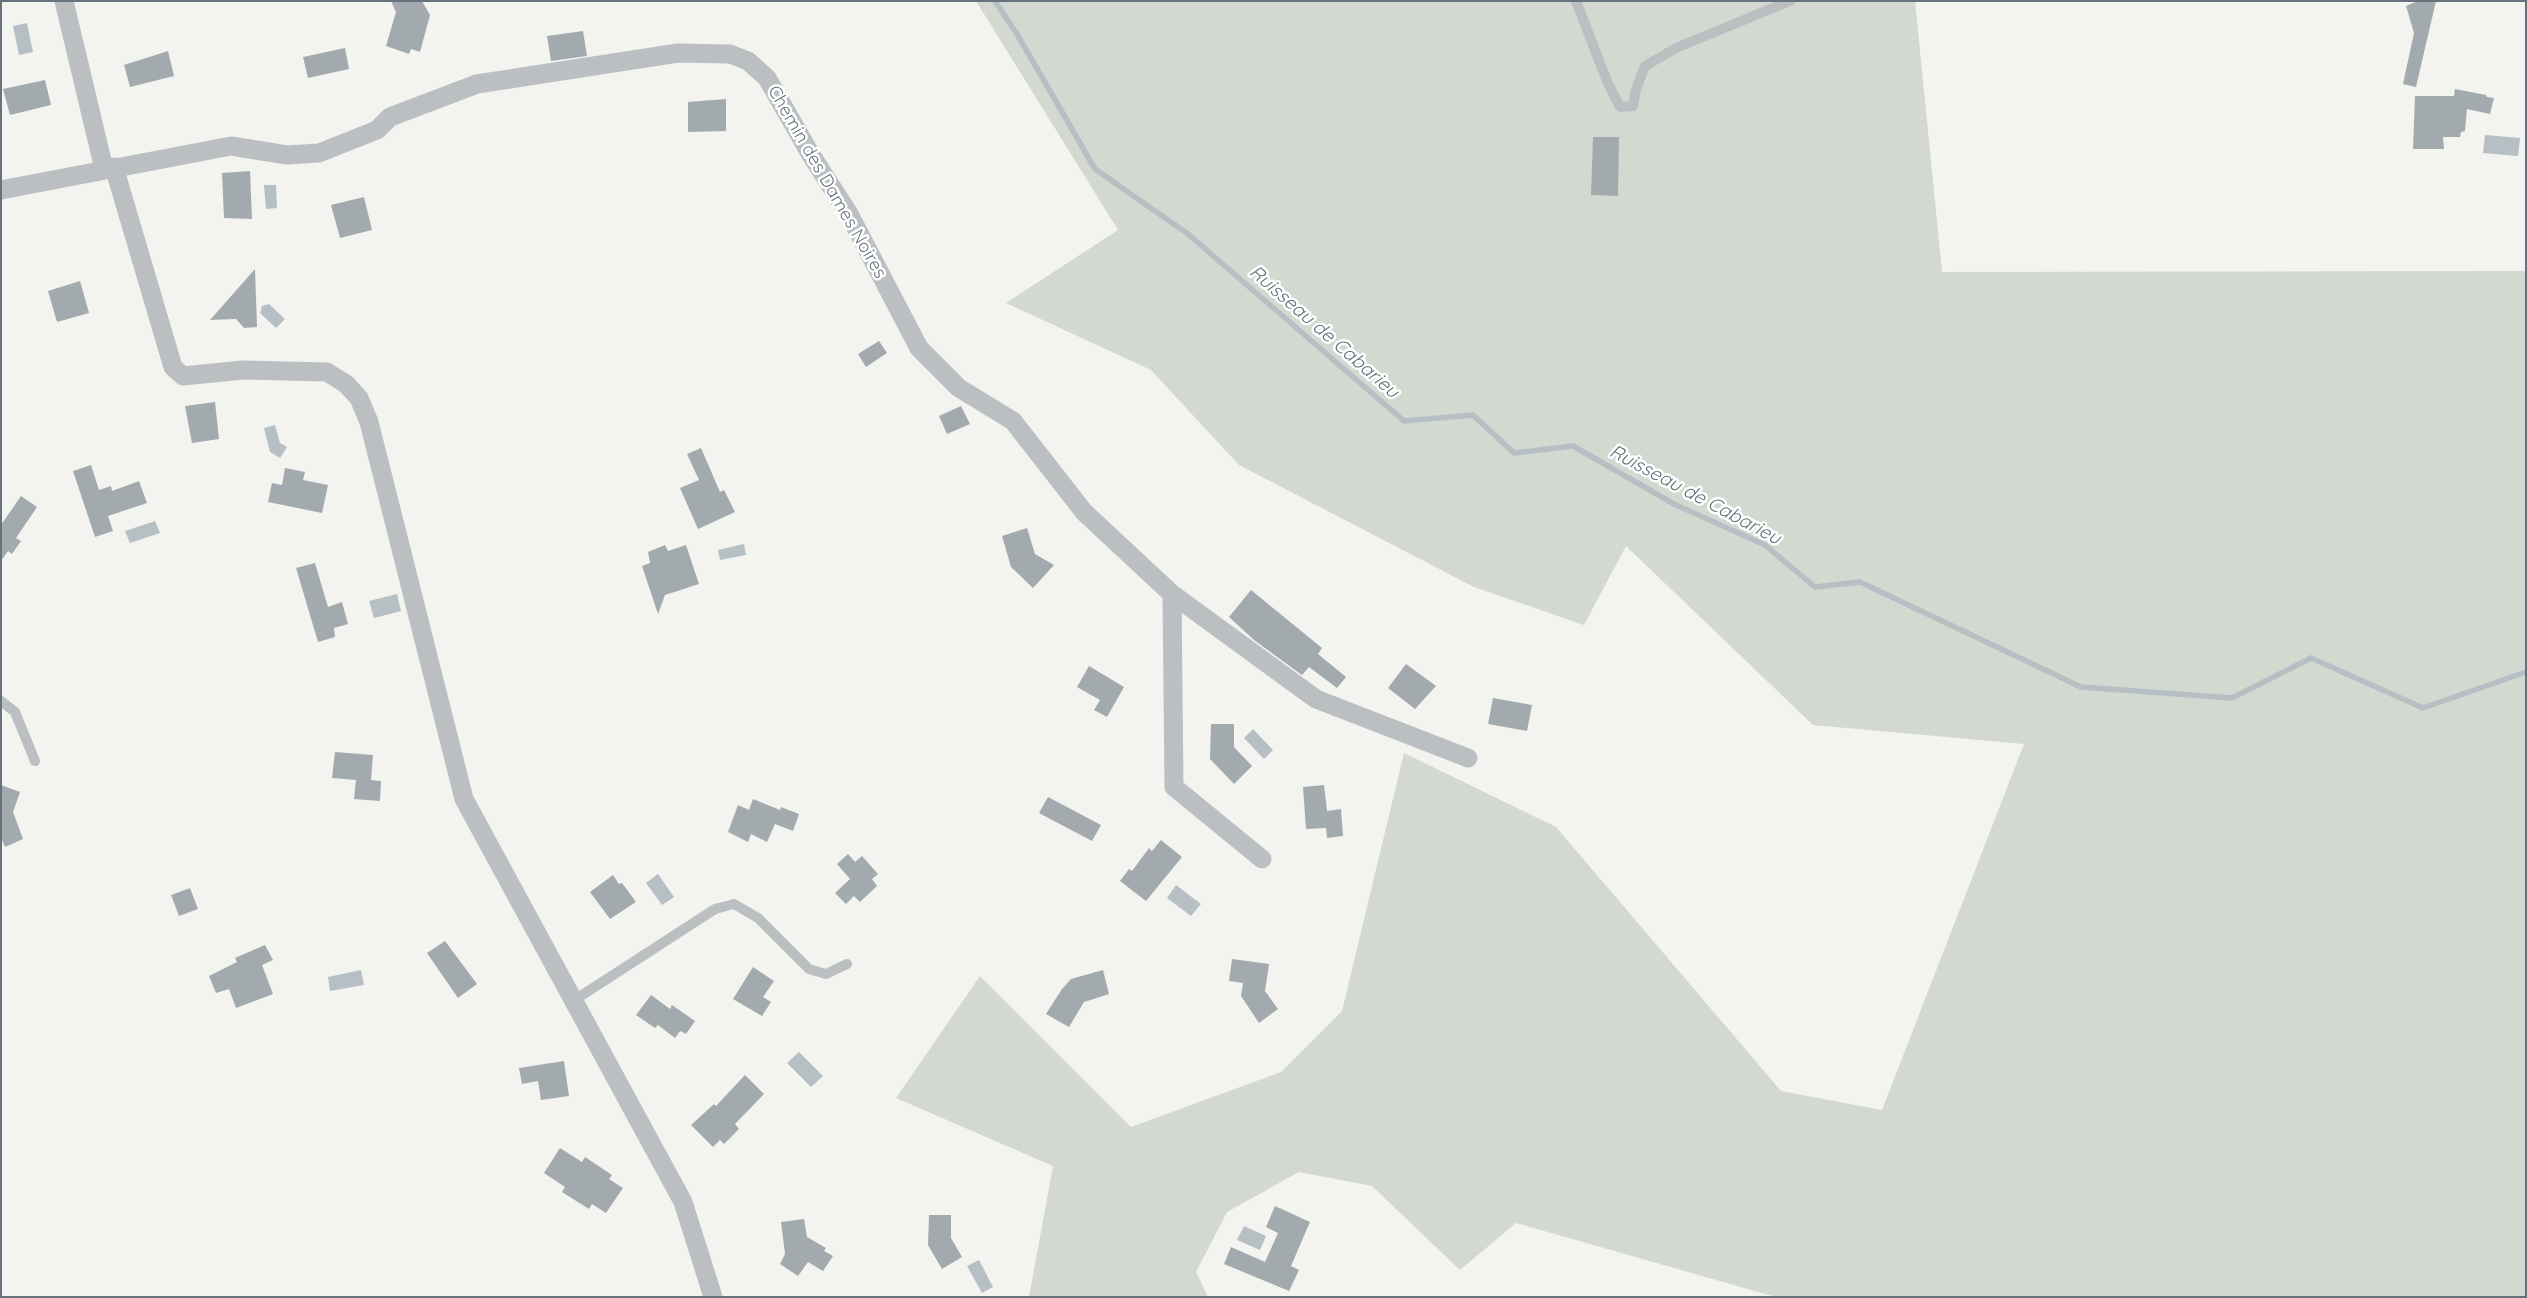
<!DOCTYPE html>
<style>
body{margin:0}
#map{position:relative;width:2527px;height:1298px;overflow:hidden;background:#f3f3f0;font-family:Quicksand,sans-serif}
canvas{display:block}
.frame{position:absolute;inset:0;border:2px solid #66737d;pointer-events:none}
</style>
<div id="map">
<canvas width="2527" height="1298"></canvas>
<div class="frame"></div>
</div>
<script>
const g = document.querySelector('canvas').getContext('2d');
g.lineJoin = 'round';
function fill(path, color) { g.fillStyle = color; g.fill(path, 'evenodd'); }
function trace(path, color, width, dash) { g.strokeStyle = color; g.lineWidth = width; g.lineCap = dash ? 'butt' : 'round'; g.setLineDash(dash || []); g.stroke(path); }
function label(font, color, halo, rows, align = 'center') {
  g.font = font + ' Quicksand,sans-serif'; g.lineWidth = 5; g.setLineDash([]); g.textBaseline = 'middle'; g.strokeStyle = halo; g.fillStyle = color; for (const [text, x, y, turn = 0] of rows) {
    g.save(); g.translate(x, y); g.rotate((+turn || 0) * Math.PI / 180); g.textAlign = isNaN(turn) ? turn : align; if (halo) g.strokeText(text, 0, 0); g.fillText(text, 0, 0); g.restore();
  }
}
fill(new Path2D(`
 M976,1H1915L1942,272L2526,271V1297H1776L1516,1223L1460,1270L1372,1186L1299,1172L1227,1212L1196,1272L1208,1297H1029L1053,1166L896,1098L980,976L1131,1127L1281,1072L1342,1011L1404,753L1556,827L1781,1091L1882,1110L2024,744L1813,725L1626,546L1584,625L1474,587L1239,465L1151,370L1006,303L1118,230Z`), '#d3d8d0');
fill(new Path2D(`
 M27,23L33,52L19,55L13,26Z
 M2485,135L2520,138L2518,156L2483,153Z
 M264,185H276L277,208L266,209Z
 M269,304L285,319L276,328L260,313L262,306Z
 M275,425L280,443L287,447L280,458L270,452L264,428Z
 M155,521L160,533L130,543L125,531Z
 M744,544L746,555L720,560L718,550Z
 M397,594L401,611L374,618L369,601Z
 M1253,729L1273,750L1264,759L1244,738Z
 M658,874L674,897L662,905L646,883Z
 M1176,885L1201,904L1191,916L1167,898Z
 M361,970L364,985L330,991L328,977Z
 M799,1052L823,1076L811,1087L787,1063Z
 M1244,1226L1266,1236L1260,1250L1237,1240Z
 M979,1260L993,1287L982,1293L967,1266Z`), '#b6bfc3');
trace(new Path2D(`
 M995,1L1017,34L1095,169L1188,234L1404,421L1473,415L1514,453L1573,446L1674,504L1765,545L1815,587L1860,582L2081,687L2232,698L2311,658L2423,708L2526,672`), '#b6bfc3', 5.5);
fill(new Path2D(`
 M391,1H422L430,15L420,52L411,49L409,54L386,46L396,12Z
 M2418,1H2436L2416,87L2403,84L2414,33L2406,6Z
 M583,31L587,56L551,61L547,36Z
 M345,48L349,69L308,78L303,57Z
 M168,51L174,76L130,87L124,65Z
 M45,80L51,105L10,115L3,89Z
 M2455,89L2486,95L2487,97L2494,98L2490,114L2467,109L2465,131L2461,132L2460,137H2443L2444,149H2413L2415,96H2454Z
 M726,99V131L688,132V102Z
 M1593,137H1619L1618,196L1591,195Z
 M250,171L252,219L224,218L222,173Z
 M364,197L372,230L340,238L331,205Z
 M255,269L257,327L244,328L236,319L210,320Z
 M80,281L89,313L57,322L48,291Z
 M879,341L887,353L866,367L858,354Z
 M215,402L219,439L192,443L185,406Z
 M961,406L970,424L947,434L939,416Z
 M701,448L720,492L724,490L735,512L698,529L680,488L699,480L687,454Z
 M91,465L99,490L111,486L112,491L139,481L147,503L108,516L113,531L95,537L73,471Z
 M285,468L305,472L303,480L328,485L322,513L268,502L272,483L282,485Z
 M21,496L37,507L16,538L21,541L12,554L8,551L1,561V525Z
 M1027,528L1035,554L1054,565L1033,588L1011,567L1002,536Z
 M665,545L668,551L686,545L699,584L665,595L658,614L642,566L650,563L648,552Z
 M315,563L328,607L342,602L348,624L334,628L335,637L318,642L296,568Z
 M1251,590L1322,648L1318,654L1346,677L1337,688L1309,667L1302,675L1254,640L1229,617Z
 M1406,664L1436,686L1415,709L1388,688Z
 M1089,666L1124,687L1107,717L1094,710L1100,700L1077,687Z
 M1493,698L1532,705L1527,731L1488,724Z
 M1211,724H1234V747L1252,766L1234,784L1210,759Z
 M335,752L373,755L371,780L381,781L380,801L354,799L356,780L332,778Z
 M1,785L20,792L13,812L23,839L5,847L1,838Z
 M1324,785L1327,811L1341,809L1343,836L1327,838L1326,828L1306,829L1303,787Z
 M1048,797L1101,825L1092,841L1039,813Z
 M753,799L780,810L781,807L799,814L793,831L775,824L767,842L751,834L748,842L728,832L738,805L749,810Z
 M1161,840L1182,857L1146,901L1120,881L1129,869L1132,871L1149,848L1152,851Z
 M848,854L855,862L862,856L878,874L872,879L877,886L860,902L854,896L846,904L835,893L850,879L837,864Z
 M613,875L619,884L622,883L636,902L610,919L590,892Z
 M190,888L198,909L179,916L171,895Z
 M445,941L477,984L458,998L427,953Z
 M265,945L273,960L262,965L273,994L236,1008L229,989L216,993L209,976L237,962L235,958Z
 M1232,959L1269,964L1265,991L1278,1009L1259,1023L1241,996L1243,983L1229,981Z
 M753,967L774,981L763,997L771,1002L762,1016L733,999Z
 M1103,970L1109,994L1084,1002L1069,1027L1046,1014L1062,989L1071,979Z
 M651,995L670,1009L672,1005L695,1021L686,1034L680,1031L675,1038L658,1025L655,1028L636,1015Z
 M564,1061L569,1096L541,1100L538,1081L522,1084L519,1068Z
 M745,1075L764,1094L735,1124L739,1129L724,1144L720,1140L713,1147L691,1125L714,1104L716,1106Z
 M560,1148L582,1162L585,1157L612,1175L609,1179L623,1188L606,1213L592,1204L589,1209L562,1192L565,1187L544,1173Z
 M1275,1206L1310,1222L1291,1266L1299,1270L1289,1291L1224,1264L1231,1247L1265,1262L1278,1233L1266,1227Z
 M929,1215H951V1238L962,1257L942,1269L928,1245Z
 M804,1219L807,1237L826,1248L824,1251L833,1256L823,1271L808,1262L798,1276L780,1264L785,1254L781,1222Z`), '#a3aaae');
trace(new Path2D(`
 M1576,1L1607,81L1620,107L1633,106L1636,89L1645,66L1676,48L1790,1
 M1,701L15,712L35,761
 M573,1001L715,909L734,904L758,918L809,969L826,974L847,964`), '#bbbfc1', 10);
trace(new Path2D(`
 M64,1L104,169
 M114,167L173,367L183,376L243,370L327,372L346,384L359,398L369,422L464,799L683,1202L713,1297
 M1,190L231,146L287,155L319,153L377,130L390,117L477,84L678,53L730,54L748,61L767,78L811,155L849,214L919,348L959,388L1013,421L1084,512L1172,594L1316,699L1468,758
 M1172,594L1174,787L1262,859`), '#bbbfc1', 19);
label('18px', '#66737d', '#fff', [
 ["Chemin des Dames Noires",827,182,60]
]);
label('italic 19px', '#63737b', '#fff', [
 ["Ruisseau de Cabarieu",1324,332,41],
 ["Ruisseau de Cabarieu",1695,495,28]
]);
</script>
